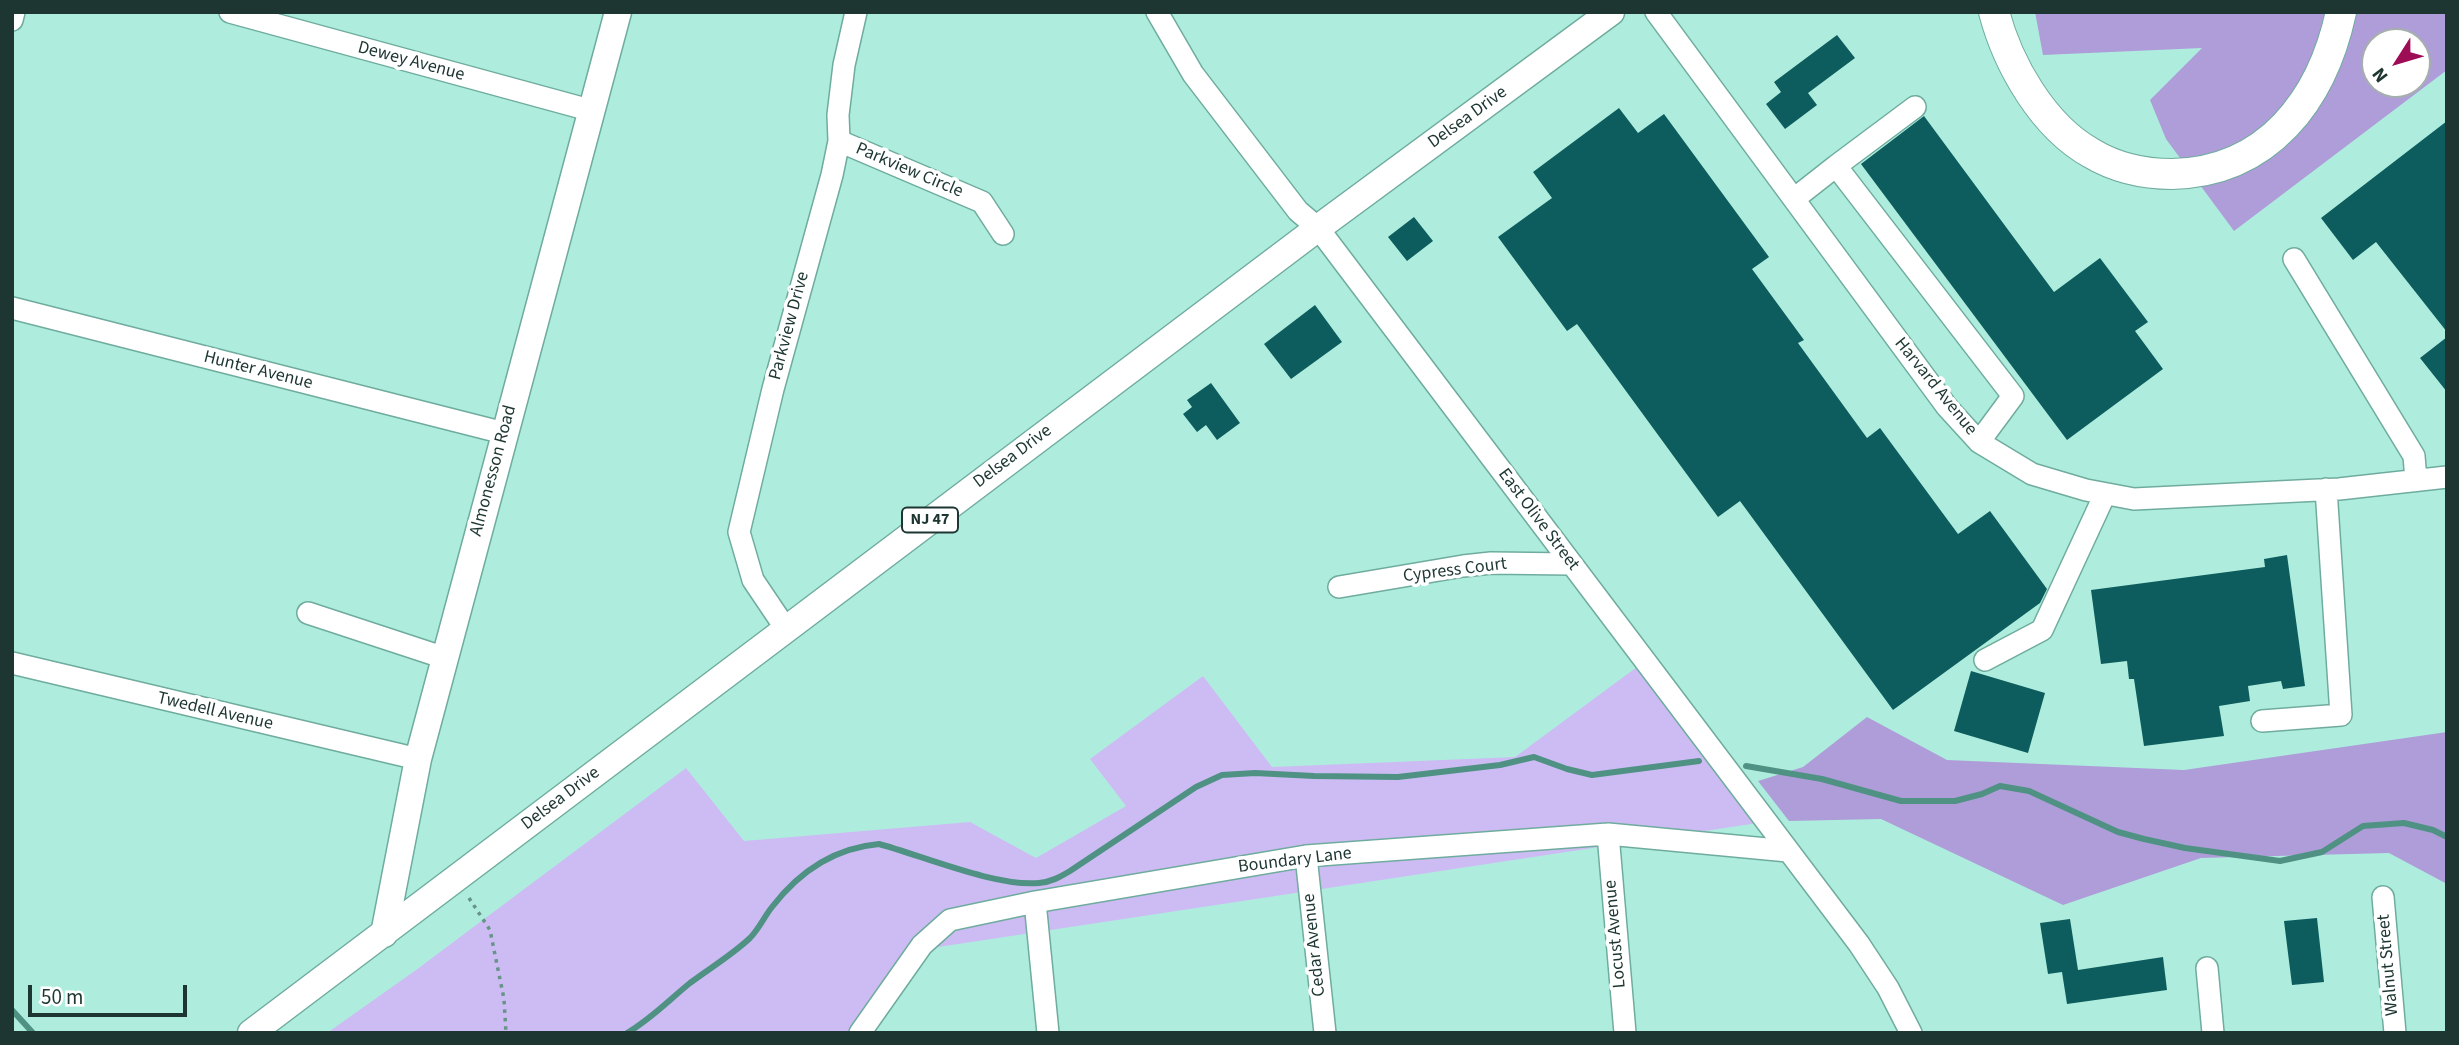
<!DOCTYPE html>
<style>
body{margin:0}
#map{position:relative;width:2459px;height:1045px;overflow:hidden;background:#aeedde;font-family:"Source Sans 3",sans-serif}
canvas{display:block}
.frame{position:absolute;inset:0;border:14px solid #1d3631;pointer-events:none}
.north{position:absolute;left:2361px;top:28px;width:70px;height:70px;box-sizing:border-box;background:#fff;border:2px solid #a5afad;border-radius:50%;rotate:233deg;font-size:19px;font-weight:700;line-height:28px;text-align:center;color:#1d3631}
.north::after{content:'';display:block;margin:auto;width:24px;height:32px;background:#9e0c56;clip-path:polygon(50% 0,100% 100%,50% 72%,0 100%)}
.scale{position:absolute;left:28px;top:985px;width:159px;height:32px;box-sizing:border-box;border:4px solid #1d3631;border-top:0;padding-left:9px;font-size:21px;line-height:24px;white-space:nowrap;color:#1d3631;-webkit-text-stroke:5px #fff;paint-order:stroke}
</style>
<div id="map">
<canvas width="2459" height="1045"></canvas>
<div class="frame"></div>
<div class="north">N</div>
<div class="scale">50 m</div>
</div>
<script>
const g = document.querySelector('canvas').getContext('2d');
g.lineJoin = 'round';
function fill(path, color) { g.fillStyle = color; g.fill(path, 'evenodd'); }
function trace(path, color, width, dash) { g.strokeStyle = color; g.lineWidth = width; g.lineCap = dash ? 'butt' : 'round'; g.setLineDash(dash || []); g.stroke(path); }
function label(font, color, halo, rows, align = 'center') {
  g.font = font + ' "Source Sans 3",sans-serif'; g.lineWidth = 7; g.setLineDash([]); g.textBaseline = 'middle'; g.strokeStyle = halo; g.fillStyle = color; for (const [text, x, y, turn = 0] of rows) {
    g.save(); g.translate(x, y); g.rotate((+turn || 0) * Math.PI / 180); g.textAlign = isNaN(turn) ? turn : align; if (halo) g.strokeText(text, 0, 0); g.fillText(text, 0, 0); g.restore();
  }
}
fill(new Path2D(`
 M1641,664L1758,823L912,951L855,1033H327L416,970L686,768L744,841L970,822L1036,858L1126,806L1090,759L1203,676L1272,767L1515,757Z`), '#cdbcf4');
fill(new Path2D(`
 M2035,12H2447V70L2234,231L2166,139L2150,100L2202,48L2043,55ZM2375,42H2417V84H2375Z
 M1867,717L1947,760L2184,770L2447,732V884L2389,853L2201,858L2063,905L1881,819L1789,821L1758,781L1803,767Z`), '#af9dd9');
trace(new Path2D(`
 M1746,766L1822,779L1901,801H1955L1982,794L2000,786L2029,791L2118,832L2144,839L2185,848L2280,861L2322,852L2363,826L2404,823L2433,830L2447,837
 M12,1010L33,1033
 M627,1033C651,1019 669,1000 690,983C710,968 732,955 750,938C759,929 764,917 772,907C799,872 834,848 879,844C923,856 996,887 1039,883C1051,882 1060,877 1070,871L1196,787L1222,775L1255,773L1314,776L1398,777L1500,765L1534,757L1567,769L1592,775L1699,761`), '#4f9284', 6);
fill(new Path2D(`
 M1837,35L1855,58L1808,93L1817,105L1785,129L1766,104L1781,92L1774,82Z
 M1619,108L1638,133L1664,114L1769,257L1752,269L1804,340L1798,343L1867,438L1880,428L1958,534L1990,511L2047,589L2040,603L1893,710L1740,501L1718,517L1577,324L1567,331L1498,237L1552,198L1533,172Z
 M1924,116L2054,292L2100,258L2148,322L2135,331L2163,369L2067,440L1861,164Z
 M2447,121V332L2376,242L2353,260L2321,218Z
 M1414,217L1433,241L1407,261L1388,237Z
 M1315,305L1342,342L1291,379L1264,344Z
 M2447,337V392L2420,358Z
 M1211,383L1240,423L1217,440L1206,425L1197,432L1183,414L1192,407L1187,400Z
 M2287,555L2305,686L2283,689L2281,681L2248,686L2250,701L2219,706L2224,736L2144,746L2134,679H2129L2127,661L2101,664L2091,590L2265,567L2264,559Z
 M1971,671L2045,693L2028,753L1954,731Z
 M2317,918L2324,982L2292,985L2284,921Z
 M2070,919L2078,970L2163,957L2167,990L2067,1004L2062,972L2048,974L2040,923Z`), '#0d5c5e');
const minor = new Path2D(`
 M230,12L593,111
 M1157,12L1193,74L1298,211L1318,228L1859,944L1888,988L1911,1033
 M1656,12L1947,407L1979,442L2032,474L2086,490L2134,499L2339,489L2447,477
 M12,20L14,12
 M839,141L982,202L1003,234
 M1836,166L1915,107
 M1794,199L1836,166L2013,396L1979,442
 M2294,259L2414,456L2416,480
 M12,308L504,433
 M1339,587L1463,566L1491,563L1571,564
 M308,613L445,658
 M786,629L753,580L739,532L773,389L832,175L839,141L838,115L844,65L856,12
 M1985,660L2042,630L2105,494
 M12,663L418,759
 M2262,721L2341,715L2326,489
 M1608,834L1625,1033
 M1306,856L1325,1033
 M2383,897L2395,1033
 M1035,902L1048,1033
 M2207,968L2213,1033
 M860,1033L922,945L950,920L1035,902L1306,856L1608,834L1788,851`);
const major = new Path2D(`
 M384,934L418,759L618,12
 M251,1033L1318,228L1611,12`);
const highway = new Path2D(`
 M1994,12C2008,65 2043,126 2091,153C2116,168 2144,174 2172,174C2268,172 2322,100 2341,12`);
trace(minor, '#6fac9e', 24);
trace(major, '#6fac9e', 29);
trace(highway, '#6fac9e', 32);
trace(new Path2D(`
 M469,898L490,930L504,999L506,1033`), '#679389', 3.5, [3.5, 5]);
trace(minor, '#fff', 21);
trace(major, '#fff', 26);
trace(highway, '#fff', 30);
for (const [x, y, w] of [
 [930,520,56]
]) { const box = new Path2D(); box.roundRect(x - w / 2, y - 12.5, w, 25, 5); g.fillStyle = '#fff'; g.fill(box); trace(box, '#1d3631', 2); }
label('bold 16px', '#1d3631', null, [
 ["NJ 47",930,520]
]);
label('18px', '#1d3631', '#fff', [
 ["Dewey Avenue",411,62,15],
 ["Delsea Drive",1468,118,-36],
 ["Parkview Circle",909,171,23],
 ["Parkview Drive",790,326,-75],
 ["Hunter Avenue",258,371,14],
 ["Harvard Avenue",1935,387,51],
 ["Delsea Drive",1013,457,-37],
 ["Almonesson Road",494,471,-75],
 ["East Olive Street",1538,520,53],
 ["Cypress Court",1455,571,-7],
 ["Twedell Avenue",215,712,13],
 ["Delsea Drive",561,799,-37],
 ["Boundary Lane",1295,861,-7],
 ["Locust Avenue",1616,934,-95],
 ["Cedar Avenue",1315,945,-96],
 ["Walnut Street",2389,965,-95]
]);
</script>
